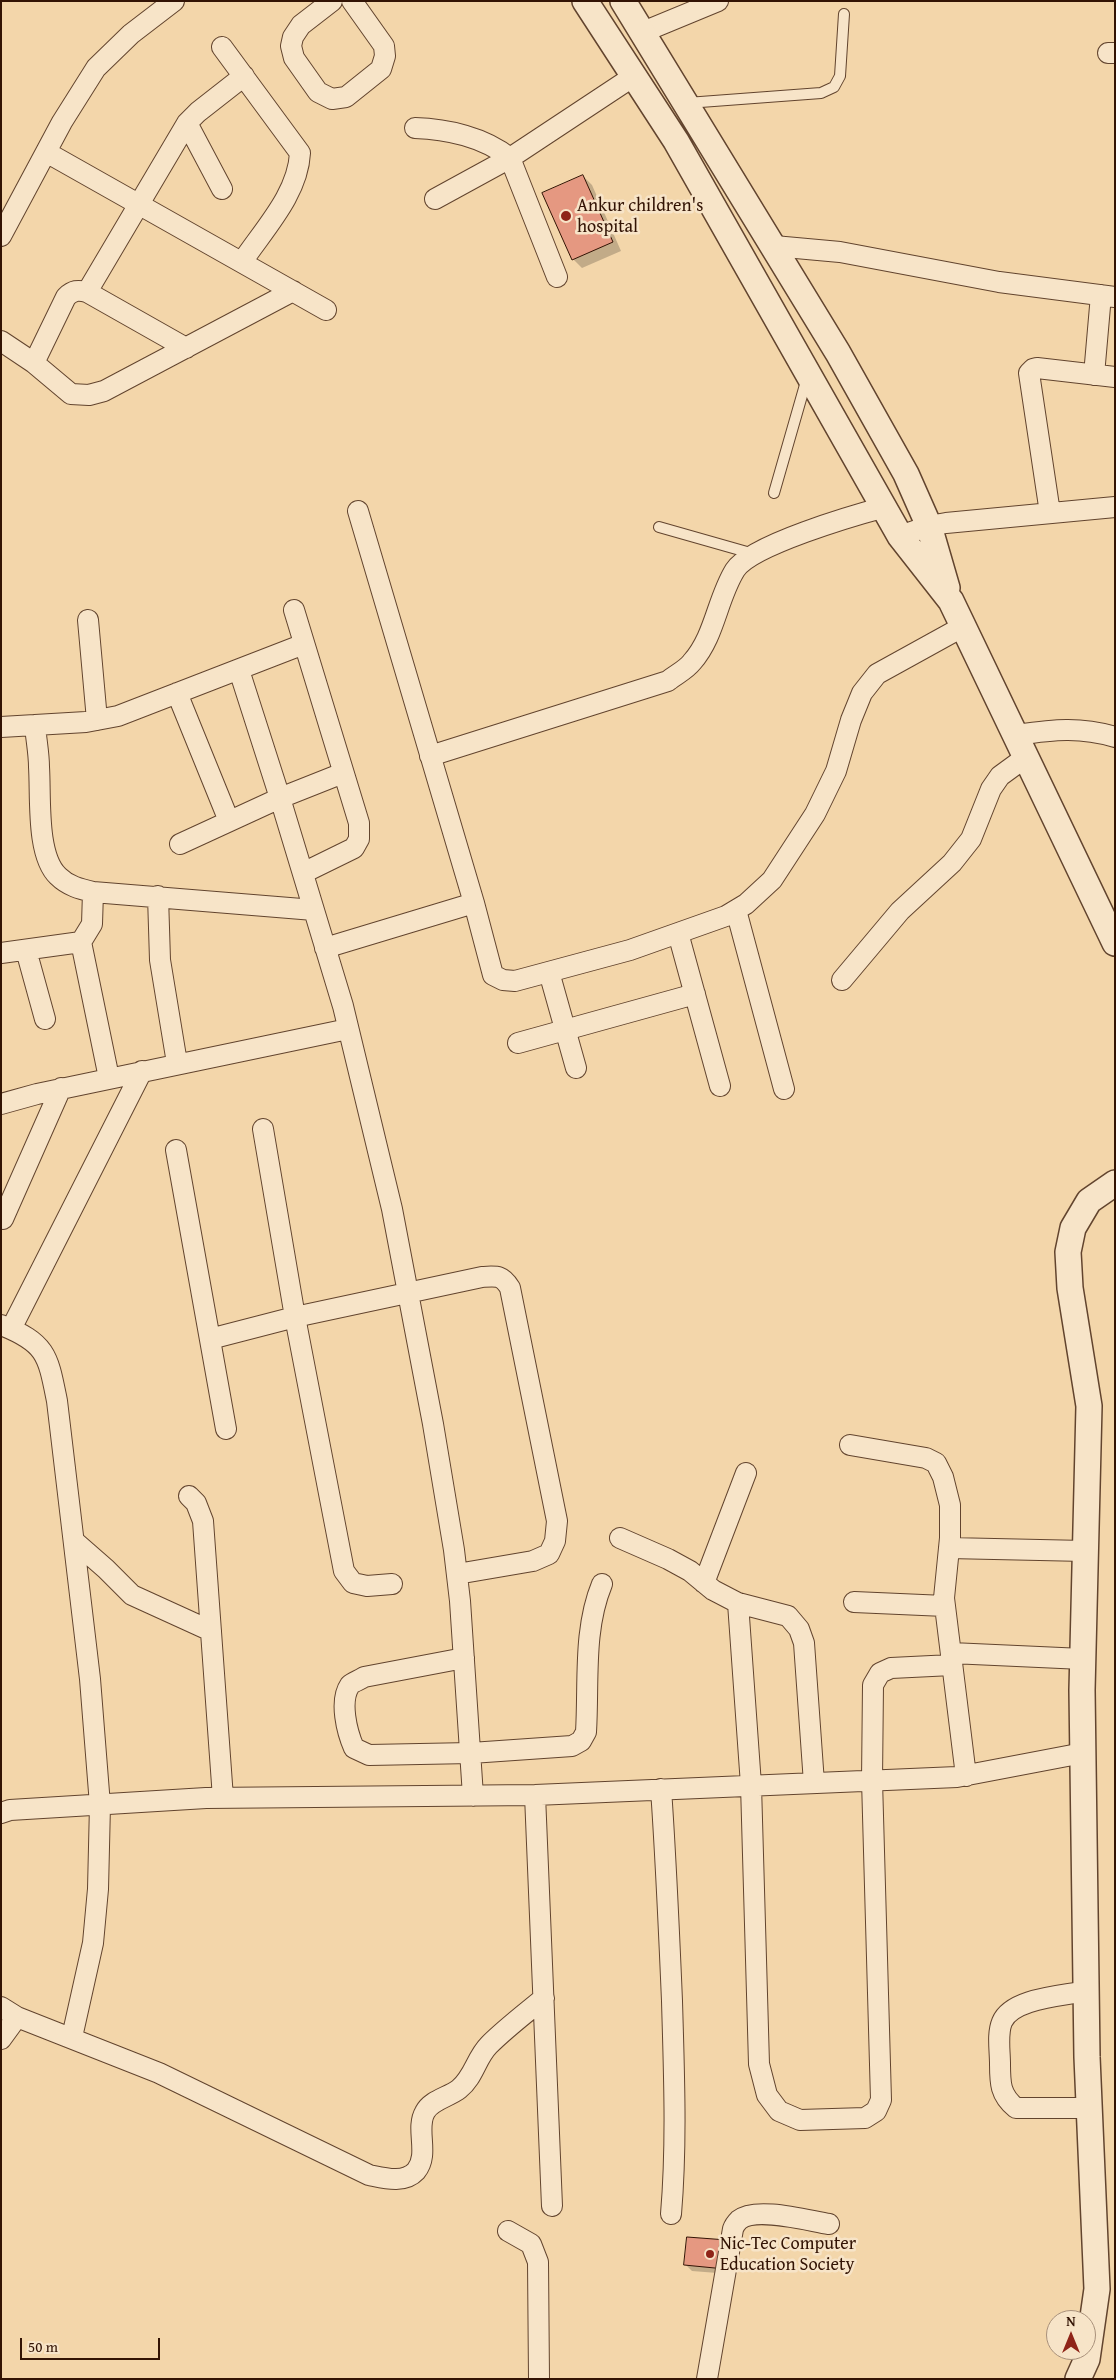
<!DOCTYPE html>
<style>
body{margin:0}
#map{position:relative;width:1116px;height:2380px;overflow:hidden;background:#f3d6aa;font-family:"Gentium Book Plus",serif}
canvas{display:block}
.frame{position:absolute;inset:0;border:2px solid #321304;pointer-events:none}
.north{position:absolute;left:1046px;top:2310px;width:50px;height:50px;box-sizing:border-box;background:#f7e4c8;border:1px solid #a8907a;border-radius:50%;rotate:0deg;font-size:14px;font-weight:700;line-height:20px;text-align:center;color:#321304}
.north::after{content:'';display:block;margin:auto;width:18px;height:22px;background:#8f2418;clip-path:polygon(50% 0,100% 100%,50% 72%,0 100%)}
.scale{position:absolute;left:20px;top:2338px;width:140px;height:22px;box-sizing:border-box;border:2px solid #321304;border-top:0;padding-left:6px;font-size:15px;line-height:18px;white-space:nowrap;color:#321304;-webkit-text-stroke:4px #f7e4c8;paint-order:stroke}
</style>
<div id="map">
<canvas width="1116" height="2380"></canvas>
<div class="frame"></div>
<div class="north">N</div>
<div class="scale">50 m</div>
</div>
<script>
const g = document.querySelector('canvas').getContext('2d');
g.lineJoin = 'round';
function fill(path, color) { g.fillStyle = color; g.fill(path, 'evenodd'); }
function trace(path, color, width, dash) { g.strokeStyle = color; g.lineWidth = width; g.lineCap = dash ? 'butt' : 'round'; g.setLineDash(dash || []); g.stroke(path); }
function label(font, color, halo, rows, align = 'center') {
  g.font = font + ' "Gentium Book Plus",serif'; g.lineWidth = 5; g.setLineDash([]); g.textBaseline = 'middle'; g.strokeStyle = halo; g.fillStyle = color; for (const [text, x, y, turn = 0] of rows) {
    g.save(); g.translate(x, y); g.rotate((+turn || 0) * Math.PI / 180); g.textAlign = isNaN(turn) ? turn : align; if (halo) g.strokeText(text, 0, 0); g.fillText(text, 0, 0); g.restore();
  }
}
fill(new Path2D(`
 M583,176L592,185L621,251L582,268L573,259Z
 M688,2238L730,2274L692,2271L686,2265Z`), '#0003');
const building = new Path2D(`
 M583,175L613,242L572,260L542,193Z
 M687,2237L727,2240L725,2269L684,2265Z`);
fill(building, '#e59881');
trace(building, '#321304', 1);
const service = new Path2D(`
 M687,103L821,93L834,87L840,76L844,14
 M774,493L807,378
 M659,527L754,554`);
const minor = new Path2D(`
 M332,1L301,25L293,37L291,46L294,58L318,92L332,99L346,97L381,69L385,56L384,46L352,1
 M643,32L718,1
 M222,47L300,153C298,194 264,229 242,262
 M1108,53H1115
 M187,123L222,189
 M415,128C447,129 484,137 510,158L557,277
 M46,152L326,310
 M435,199L510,158L634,76
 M1,236L62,122L96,68L131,34L174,1
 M774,246L840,252L999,282L1115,297
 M87,292L187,123L198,112L244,76
 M1,341L34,363L71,394L89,395L104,391L293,291
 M34,363L66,297C73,290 78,290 87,292L186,348
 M1094,375L1101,295
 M358,511L474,903L493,975L503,980L515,981L630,950L726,916L746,904L772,880L815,814L836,771L851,720L862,693L877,674L964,626
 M1050,513L1029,373L1033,369L1037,368L1115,377
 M900,536L929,526L946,523L1115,507
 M294,610L359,823V839L354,848L303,873
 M88,620L97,720
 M239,670L280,798L343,1006L392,1209L433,1424L454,1550L460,1601L473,1796
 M177,693L229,821
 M35,725C36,739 39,753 39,767C41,797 36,855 58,876C68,886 80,889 93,892L314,910
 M1,727L86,722L118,716L304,644
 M1015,735C1052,730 1079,726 1115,737
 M430,756L668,681C675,675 686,670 692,662C715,636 717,599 735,570C751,545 855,515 885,507
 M180,844L280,798L343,773
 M158,896L160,960L177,1063
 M736,910L784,1089
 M678,933L720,1086
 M81,942L109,1078
 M325,948L474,903
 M26,950L45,1019
 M1,953L81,942L92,924L93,892
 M549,972L576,1068
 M842,980L900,911L952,863L971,839L991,789L1000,776L1026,757
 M518,1043L695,994
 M1,1104L37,1094L348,1029
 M263,1129L295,1317L344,1571L353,1583L367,1586L392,1584
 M176,1150L226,1429
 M3,1219L61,1088
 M1,1325C47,1343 48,1356 57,1401L90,1679L100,1805L98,1889L93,1943L72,2037
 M11,1329L142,1071
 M210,1339L295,1317L482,1277C497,1276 502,1275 510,1288L557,1521L555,1541L549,1554L533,1561L457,1574
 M850,1445L926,1458L936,1463L943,1477L950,1505V1538L944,1598L966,1776
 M189,1496L196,1503L203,1521L223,1798
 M620,1538L668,1559L690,1571L713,1590L738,1603L788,1616L799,1629L804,1643L814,1783
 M74,1541L106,1569L132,1595L211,1631
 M949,1548L1085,1551
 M704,1583L746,1473
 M854,1602L945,1606
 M738,1603L751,1785L759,2064L767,2095L779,2111L800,2120L865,2118L876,2111L881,2100L872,1780L873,1685L880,1673L891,1668L952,1665
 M951,1653L1083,1659
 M464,1658L364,1677C360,1680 353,1682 350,1685C339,1701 347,1732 354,1748L369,1755L471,1753L572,1746L581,1741L586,1732C589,1682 583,1630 602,1584
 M661,1789C666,1860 669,1930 672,2001C674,2073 677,2143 671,2214
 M535,1795L552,2206
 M1,1813L10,1810L206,1798L535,1795L957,1777L1083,1753
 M1086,1991C1063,1996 1012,1998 1002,2022C997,2034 1000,2050 1000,2064C1000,2083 1000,2095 1016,2108H1089
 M1,2007L17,2017
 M1,2039L17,2017L159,2073L369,2175C384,2178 404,2184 416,2171C430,2154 415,2129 425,2112C431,2100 449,2097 459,2089C474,2077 476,2058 489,2045C506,2028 526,2013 544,1998
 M508,2231L531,2244L538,2262L539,2379
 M707,2379L733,2229C734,2226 737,2222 739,2220C756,2206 809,2221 829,2224`);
const tertiary = new Path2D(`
 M585,1L676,141L900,536L951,601L1115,943
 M623,1L838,353L906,474L929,526L947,588
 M1078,2379L1087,2359L1097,2289L1087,2057L1082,1690L1089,1406L1070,1288L1068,1252L1073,1228L1089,1201L1115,1183`);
trace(service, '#62442e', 12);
trace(minor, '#62442e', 22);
trace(tertiary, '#62442e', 28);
trace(service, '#f7e4c8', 10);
trace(minor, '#f7e4c8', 20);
trace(tertiary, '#f7e4c8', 25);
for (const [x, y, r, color] of [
 [566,216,6,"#8f2418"],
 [710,2254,5,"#8f2418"]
]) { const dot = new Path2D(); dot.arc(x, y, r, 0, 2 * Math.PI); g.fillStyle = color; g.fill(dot); trace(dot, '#f7e4c8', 2); }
label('18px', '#321304', '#f7e4c8', [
 ["Ankur children's",577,206],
 ["hospital",577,227],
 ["Nic-Tec Computer",720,2244],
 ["Education Society",720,2265]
], 'left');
</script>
